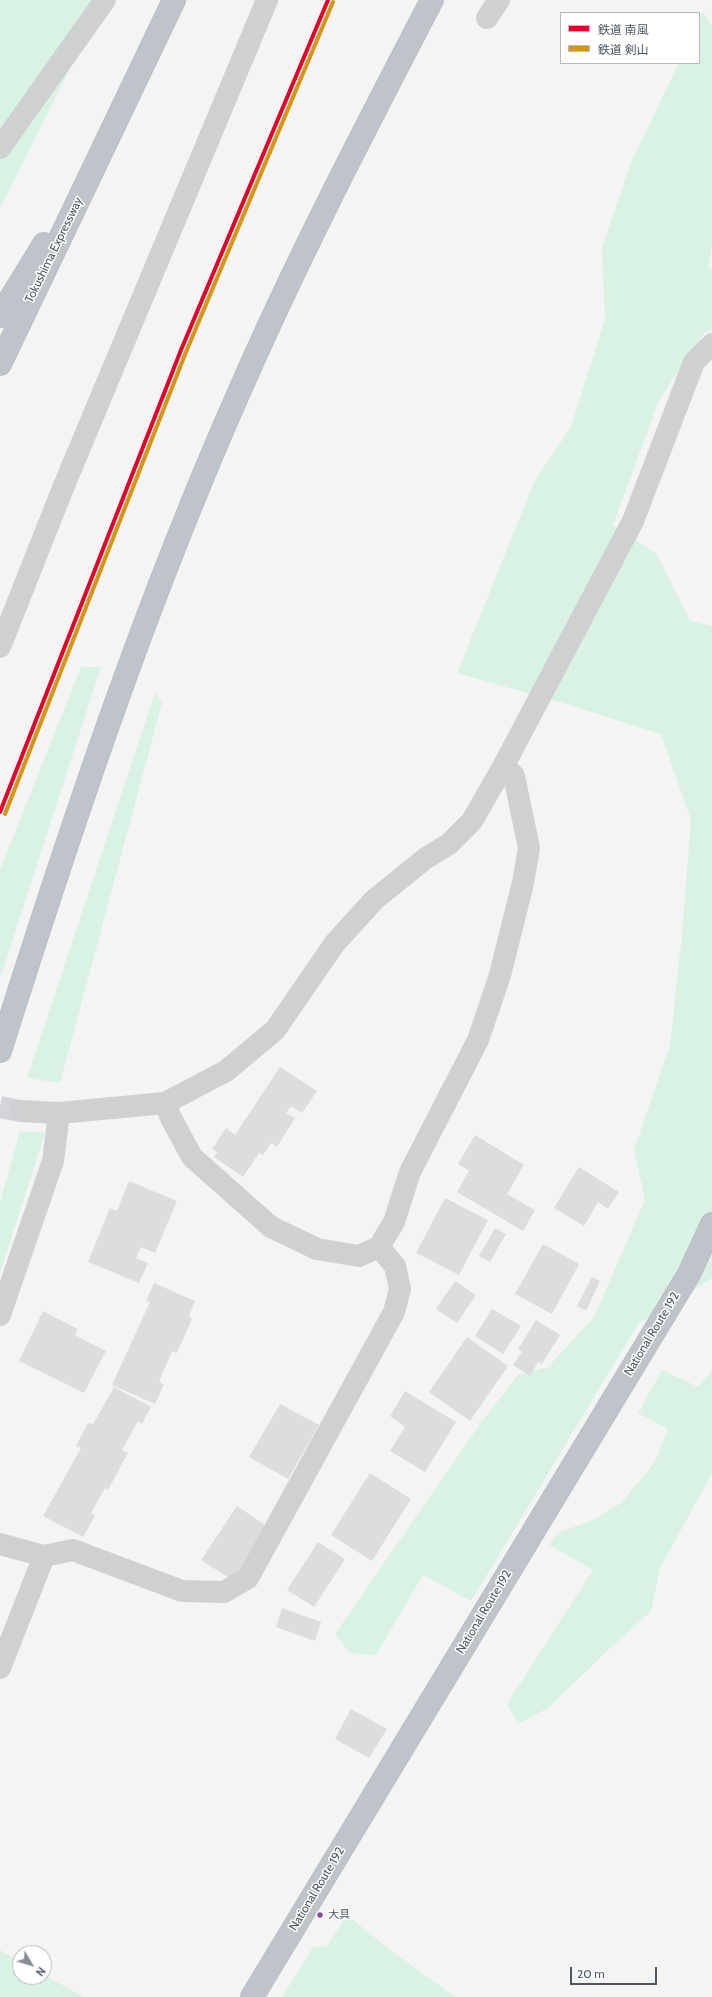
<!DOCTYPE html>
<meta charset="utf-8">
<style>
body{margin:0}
#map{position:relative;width:712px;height:1997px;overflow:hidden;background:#f4f4f4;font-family:Cabin,"Noto Sans JP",sans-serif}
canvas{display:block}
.legend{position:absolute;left:560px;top:12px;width:140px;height:52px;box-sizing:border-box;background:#fff;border:1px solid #b7bbc0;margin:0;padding:5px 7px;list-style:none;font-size:12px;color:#4a5661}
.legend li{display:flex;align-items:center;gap:8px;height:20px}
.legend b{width:20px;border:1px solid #b7bbc0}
.north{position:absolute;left:12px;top:1945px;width:40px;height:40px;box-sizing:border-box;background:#fff;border:1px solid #b7bbc0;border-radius:50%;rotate:128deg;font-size:11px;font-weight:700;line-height:16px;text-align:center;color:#4a5661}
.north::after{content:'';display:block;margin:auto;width:14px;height:18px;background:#868d94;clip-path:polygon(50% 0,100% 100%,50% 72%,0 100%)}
.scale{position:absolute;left:570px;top:1967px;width:87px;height:18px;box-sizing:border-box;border:2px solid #4a5661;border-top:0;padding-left:5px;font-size:12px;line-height:14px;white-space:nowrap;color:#4a5661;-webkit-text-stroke:3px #fff;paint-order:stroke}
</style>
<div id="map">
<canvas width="712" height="1997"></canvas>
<ul class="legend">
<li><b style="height:5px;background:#e4002b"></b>鉄道 南風</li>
<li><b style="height:5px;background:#d49613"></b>鉄道 剣山</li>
</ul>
<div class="north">N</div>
<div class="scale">20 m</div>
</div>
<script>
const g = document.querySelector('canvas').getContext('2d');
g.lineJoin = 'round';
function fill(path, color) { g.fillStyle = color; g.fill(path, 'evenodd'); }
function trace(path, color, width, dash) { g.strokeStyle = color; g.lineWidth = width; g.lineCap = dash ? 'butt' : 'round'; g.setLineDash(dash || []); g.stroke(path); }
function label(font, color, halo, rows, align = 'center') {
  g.font = font + ' Cabin,"Noto Sans JP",sans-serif'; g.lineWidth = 3; g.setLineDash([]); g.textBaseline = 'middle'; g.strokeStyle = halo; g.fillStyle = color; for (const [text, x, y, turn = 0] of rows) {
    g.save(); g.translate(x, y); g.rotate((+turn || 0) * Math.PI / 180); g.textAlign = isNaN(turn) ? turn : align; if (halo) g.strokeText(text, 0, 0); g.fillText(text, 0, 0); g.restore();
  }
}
fill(new Path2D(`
 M0,0H104L0,208Z
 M703,12L712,25V247L708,267L712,269V330L704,333L659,400L613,525L656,553L690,621L712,626V1278L638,1324L471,1601L423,1575L376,1655L350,1653L335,1634L482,1421L518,1375L548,1367L594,1317L645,1200L634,1150L670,1045L682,934L691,820L661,734L563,703L457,673L535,480L571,427L605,319L602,248L632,160L679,63H699V21Z
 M81,667H101L0,979V870Z
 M155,693L162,703L60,1083L27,1078Z
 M20,1131L45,1133L0,1273V1203Z
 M662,1370L698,1387L712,1370V1473L660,1568L651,1611L605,1653L548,1708L518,1724L507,1704L593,1570L549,1545L558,1533L593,1520L621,1503L655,1462L668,1429L638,1413Z
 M347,1915L389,1949L455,1997H282L313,1947L327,1946Z
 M0,1950L20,1962V1977H44V1975L84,1997H0Z`), '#d9f2e3');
fill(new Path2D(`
 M280,1067L317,1091L302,1113L291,1106L286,1113L295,1118L277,1147L271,1143L263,1155L259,1153L243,1177L214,1157L217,1152L212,1149L226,1128L235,1135Z
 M475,1135L524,1165L507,1194L535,1210L523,1231L457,1192L469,1171L458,1164Z
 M579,1167L619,1192L608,1209L598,1202L584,1226L554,1208Z
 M129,1181L177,1201L155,1253L141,1247L136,1258L148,1263L139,1283L88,1262L110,1208L117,1211Z
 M445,1198L488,1220L459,1275L416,1253Z
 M495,1228L506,1234L490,1262L479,1256Z
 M543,1244L579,1264L552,1314L515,1294Z
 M592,1277L600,1281L586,1311L577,1306Z
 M455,1281L476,1295L457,1323L436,1309Z
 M154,1283L195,1301L189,1316L192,1319L177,1353L172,1351L159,1382L164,1384L155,1404L112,1385L150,1302L146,1301Z
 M492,1309L521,1326L503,1354L475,1336Z
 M43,1311L78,1329L75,1335L106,1351L84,1393L19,1361Z
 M536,1320L560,1335L542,1364L538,1362L530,1376L513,1365L522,1352L518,1349Z
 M467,1337L508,1366L470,1421L429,1392Z
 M114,1387L151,1407L142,1424L138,1421L122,1450L128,1453L108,1490L105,1488L91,1513L95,1516L83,1537L43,1516L81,1448L76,1446L88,1423L93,1424Z
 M405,1391L456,1422L425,1472L390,1451L405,1427L390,1416Z
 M280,1404L319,1425L288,1479L249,1457Z
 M370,1473L411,1499L372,1561L331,1535Z
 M237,1506L268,1527L234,1581L201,1560Z
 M318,1542L345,1559L314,1607L287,1590Z
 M282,1608L321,1622L315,1641L276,1627Z
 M351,1709L387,1729L369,1758L335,1739Z`), '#ddddde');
trace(new Path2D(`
 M0,1107L20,1111`), '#d2d4d7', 22, [22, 11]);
const highway = new Path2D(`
 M0,316L44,244
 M0,364L174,0
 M0,1051C71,827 145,604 240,390C298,257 365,129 432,0
 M252,1997L689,1274L712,1224`);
trace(highway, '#b9bec3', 24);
trace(new Path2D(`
 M487,18L499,0
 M0,148L105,0
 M0,647L63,488L267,0
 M165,1103L171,1118L192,1157L271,1227L317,1249L359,1256L379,1247L394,1222L410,1172L478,1040L500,975L523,883L529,848L514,776L504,765
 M20,1111L59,1113L165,1103L226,1071L275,1030L335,943L374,900L426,858L449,844L472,821L504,765L633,521L694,362L712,344
 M0,1315L53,1161L59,1113
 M0,1544L44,1556
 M0,1668L44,1556L73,1550L182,1591L224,1592L248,1578L394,1312L400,1289L395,1266L379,1247`), '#ced0d2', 22);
trace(highway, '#bec4c9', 22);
trace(new Path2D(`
 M0,812L181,350L328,0`), '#e4002b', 4);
trace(new Path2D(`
 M5,814L186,352L333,2`), '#d49613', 4);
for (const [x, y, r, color] of [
 [320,1915,3.5,"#8e44ad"]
]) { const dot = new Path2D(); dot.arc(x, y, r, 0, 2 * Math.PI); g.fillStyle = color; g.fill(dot); trace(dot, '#fff', 1.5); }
label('11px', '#4a5661', '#fff', [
 ["大具",328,1915]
], 'left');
label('12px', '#4a5661', '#fff', [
 ["Tokushima Expressway",54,250,-64],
 ["National Route 192",652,1334,-59],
 ["National Route 192",484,1612,-59],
 ["National Route 192",317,1889,-59]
]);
</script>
